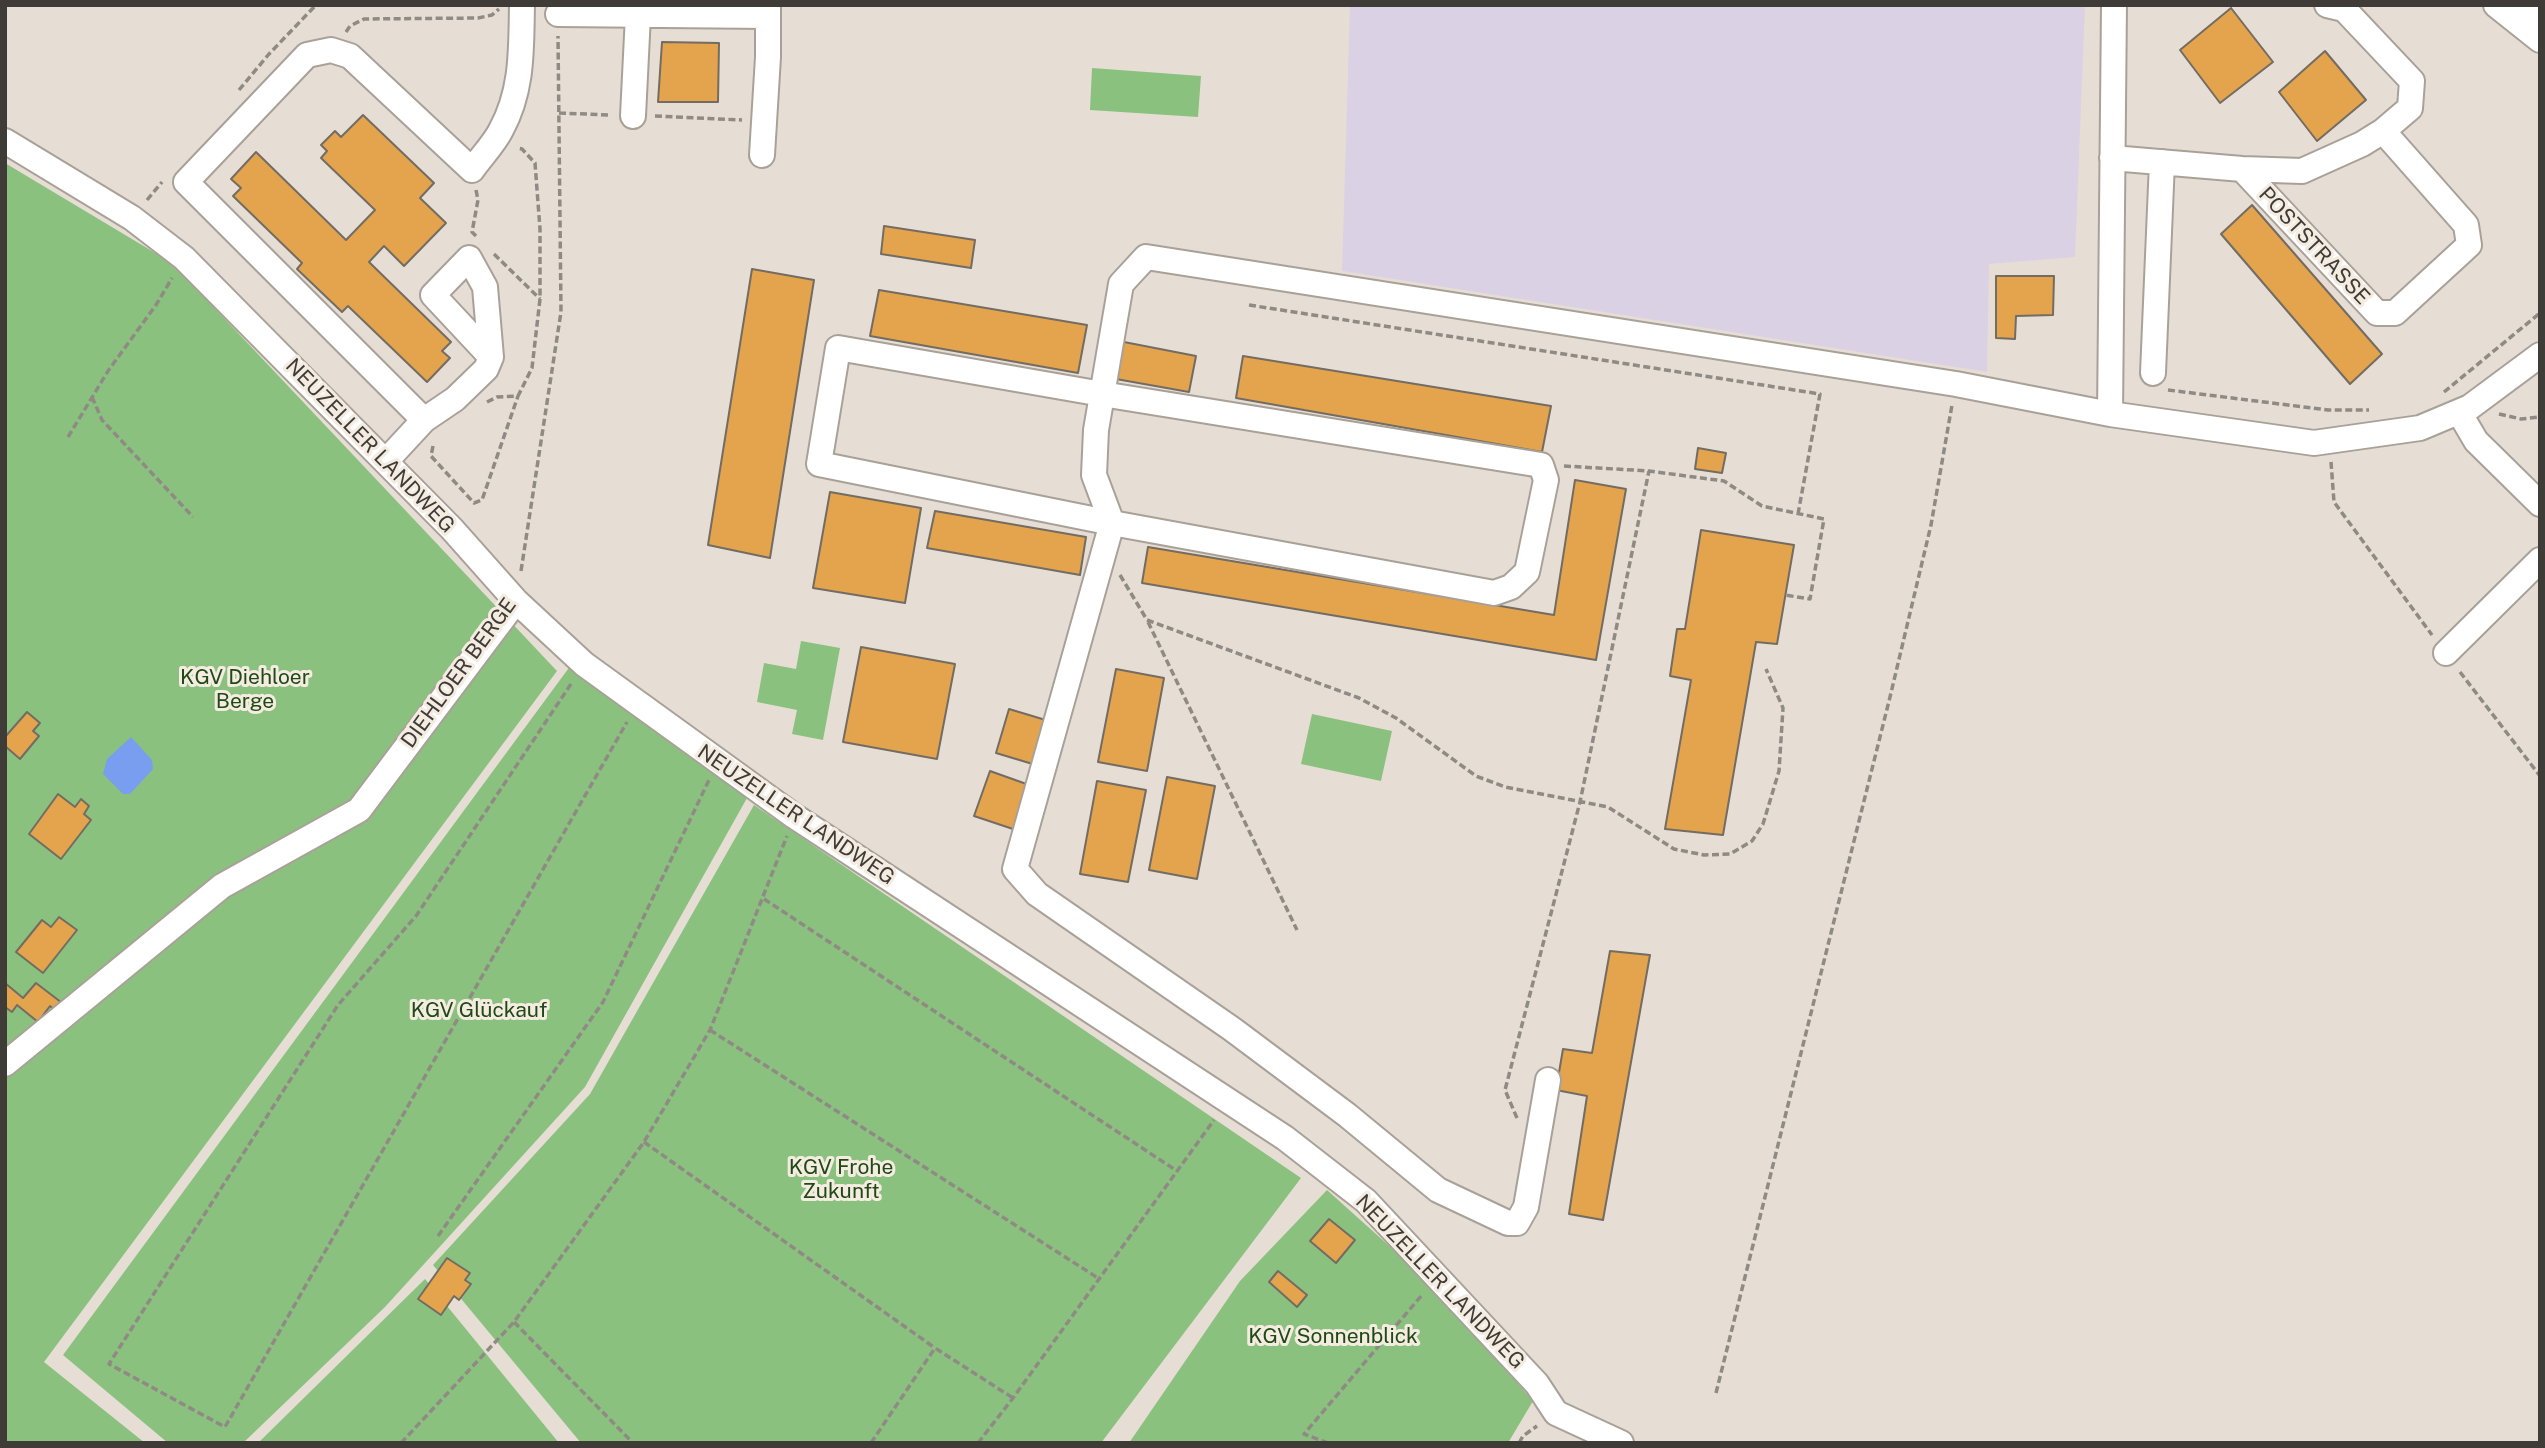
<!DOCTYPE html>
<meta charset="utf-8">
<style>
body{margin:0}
#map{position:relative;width:2545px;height:1448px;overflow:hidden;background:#e6ded4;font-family:"Public Sans",sans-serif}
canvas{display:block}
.frame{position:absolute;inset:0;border:7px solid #3f3c38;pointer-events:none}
</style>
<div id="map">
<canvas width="2545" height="1448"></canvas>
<div class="frame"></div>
</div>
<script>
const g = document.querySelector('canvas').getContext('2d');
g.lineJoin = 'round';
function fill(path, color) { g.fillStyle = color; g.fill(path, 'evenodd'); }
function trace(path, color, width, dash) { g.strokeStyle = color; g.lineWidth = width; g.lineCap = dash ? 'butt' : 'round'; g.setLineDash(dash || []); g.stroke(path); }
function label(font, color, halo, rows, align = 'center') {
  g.font = font + ' "Public Sans",sans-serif'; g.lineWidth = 6; g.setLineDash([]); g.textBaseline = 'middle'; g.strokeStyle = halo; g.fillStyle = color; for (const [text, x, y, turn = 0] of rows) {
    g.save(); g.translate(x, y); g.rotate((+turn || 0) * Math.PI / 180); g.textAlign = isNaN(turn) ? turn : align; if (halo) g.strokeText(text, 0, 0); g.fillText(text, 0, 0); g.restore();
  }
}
fill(new Path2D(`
 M1350,5H2085L2075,257L1989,264L1987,372L1342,271Z`), '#dbd1e5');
fill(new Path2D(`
 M1092,68L1201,76L1198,117L1090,110Z
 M5,163L172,263L557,671L44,1362L145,1443H5Z
 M801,641L840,648L823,740L792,734L797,710L757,702L764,663L796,669Z
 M571,665L747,798L585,1087L385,1307L243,1443H168L63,1355Z
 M1312,714L1392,731L1381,781L1301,764Z
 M754,805L1301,1178L1101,1443H581L433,1265L590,1094Z
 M1327,1190L1435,1287L1533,1401L1508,1443H1129L1240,1281Z
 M425,1279L559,1443H258Z`), '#8bc17f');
fill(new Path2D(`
 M131,737L152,760L153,769L130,794H123L103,774L107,759Z`), '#799eef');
const building = new Path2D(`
 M2231,8L2273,62L2220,103L2180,50Z
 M662,42L719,43L718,102H658Z
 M2325,51L2366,100L2317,141L2279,92Z
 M363,115L434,183L420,198L446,223L404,266L384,246L369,262L451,342L442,351L450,358L427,382L348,306L342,312L297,269L302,263L233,196L241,188L231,179L256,152L346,240L375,210L321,158L327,151L321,145L335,131L341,137Z
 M2252,205L2382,354L2350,384L2221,234Z
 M884,226L975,240L971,268L881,254Z
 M752,269L814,280L770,558L708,545Z
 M1996,276H2054L2053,315L2016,316L2015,339L1996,338Z
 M879,290L1087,325L1078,373L870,336Z
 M1124,342L1196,356L1189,392L1116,379Z
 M1243,356L1551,406L1542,452L1236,398Z
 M1698,448L1726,453L1722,473L1695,469Z
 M1575,480L1626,489L1596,660L1142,583L1148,547L1554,615Z
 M830,492L921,508L905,603L813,588Z
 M935,511L1086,537L1080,575L927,548Z
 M1701,530L1794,545L1777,644L1756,642L1723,835L1665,829L1691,680L1670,676L1677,629H1685Z
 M861,647L955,664L937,759L843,742Z
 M1116,669L1164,678L1147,771L1098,762Z
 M1009,709L1049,721L1036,765L996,753Z
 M27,712L40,723L33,731L39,736L20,759L5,746V737Z
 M990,771L1032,786L1016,830L974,816Z
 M1167,777L1215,786L1197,879L1149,870Z
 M1097,781L1146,790L1128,882L1080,874Z
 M58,794L75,807L81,799L89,806L84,814L91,820L61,859L29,834Z
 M59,917L77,930L43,973L16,952L42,920L51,927Z
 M1610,951L1650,955L1603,1220L1569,1214L1587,1096L1556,1090L1563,1049L1592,1053Z
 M5,983L23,998L36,983L66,1006L59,1014L50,1006L38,1022L17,1005L12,1012L5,1007Z
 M1329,1219L1355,1240L1336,1263L1310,1241Z
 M447,1258L470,1273L465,1280L471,1284L459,1300L454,1296L441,1315L418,1299Z
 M1278,1271L1307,1295L1297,1307L1269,1282Z`);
fill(building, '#e3a44d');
trace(building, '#736c63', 2);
const minor = new Path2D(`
 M2496,5L2540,40
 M558,14L768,16
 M633,116L638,15
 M5,141L132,218L184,258L452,529L516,601L584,664L794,816L1285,1138L1366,1201L1537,1384L1556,1413L1621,1443
 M762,155L768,57V5
 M2112,158L2242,169L2302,171L2362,144L2383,131L2410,108L2412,81L2344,9L2327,5
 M2242,169L2377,313H2395L2469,245L2466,225L2383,131
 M838,348L1102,394L1541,465L1546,480L1527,572L1511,587L1494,593L1112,523L819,464Z
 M2153,373L2162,162
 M2459,412L2476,441L2540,504
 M2110,414L2114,5
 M424,420L455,399L486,369L491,357L485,287L469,258L433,295L491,357
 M386,461L424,420L186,182L307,55L331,50L350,56L472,170C481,157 494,144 501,130C523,90 521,49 522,5
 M2446,653L2540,560
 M5,1064L222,886L359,810L516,601
 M1548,1080L1526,1207L1517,1223H1508L1438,1190L1347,1115L1232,1029L1037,894L1015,869L1112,523L1094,475L1096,430L1121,284L1146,257L1956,384L2110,414L2314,443L2420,428L2470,407L2540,355`);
const major = new Path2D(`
 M2529,5L2540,13`);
trace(minor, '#a9a198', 28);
trace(major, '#a9a198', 35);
trace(new Path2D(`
 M346,32L350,26L364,19L478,18L492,15L499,9
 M239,90L269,54L316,5
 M559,113L609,115
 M655,116L742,120
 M476,190L478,200L472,232L476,236
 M147,200L162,182
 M494,254L540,299
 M1249,305L1820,394L1798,514
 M2168,390L2328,410H2369
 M2444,392L2540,313
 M92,397L102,420L193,517
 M487,402L497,397L518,396L532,368L540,299V229L535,163L522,149L517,148
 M2499,414L2521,419L2540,417
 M68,437L108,371L156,305L172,278
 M433,446L431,456L474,503L482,500L518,396
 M2331,462L2334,502L2432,635
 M1564,466L1649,471L1724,481L1762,506L1824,519L1810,599L1785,595
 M521,571L561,312L558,36
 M1120,575L1147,620L1359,698L1396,718L1476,776L1505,787L1608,807L1674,849L1704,855L1730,854L1752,841L1763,824L1779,771L1783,708L1766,669
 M1148,622L1297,930
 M2460,672L2540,776
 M571,684L416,916L338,1005L109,1364L225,1427L627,722
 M764,899L1177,1171
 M710,1030L1098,1278
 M1517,1118L1505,1090L1580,802L1649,471
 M644,1142L935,1348
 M438,1236L603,1002L709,780
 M514,1322L633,1443
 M1716,1393L1890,697L1931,525L1952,405
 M401,1443L514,1322L644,1142L710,1030L787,836
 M871,1443L935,1348L1013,1398
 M978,1443L1013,1398L1214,1120
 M1328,1443L1304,1434L1422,1295
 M1519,1443L1523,1436L1537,1426`), '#908a84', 3.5, [7, 3.5]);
trace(minor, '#fff', 24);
trace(major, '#fff', 32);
label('21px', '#3f3c38', '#f4ebe1', [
 ["POSTSTRASSE",2314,246,47],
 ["NEUZELLER LANDWEG",370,446,46],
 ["DIEHLOER BERGE",459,673,-54],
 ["NEUZELLER LANDWEG",796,815,34],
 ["NEUZELLER LANDWEG",1440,1282,46]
]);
label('21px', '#204a15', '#f4ebe1', [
 ["KGV Diehloer",245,678],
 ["Berge",245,702],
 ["KGV Glückauf",479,1011],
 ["KGV Frohe",841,1168],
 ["Zukunft",841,1192],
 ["KGV Sonnenblick",1333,1337]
]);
</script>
